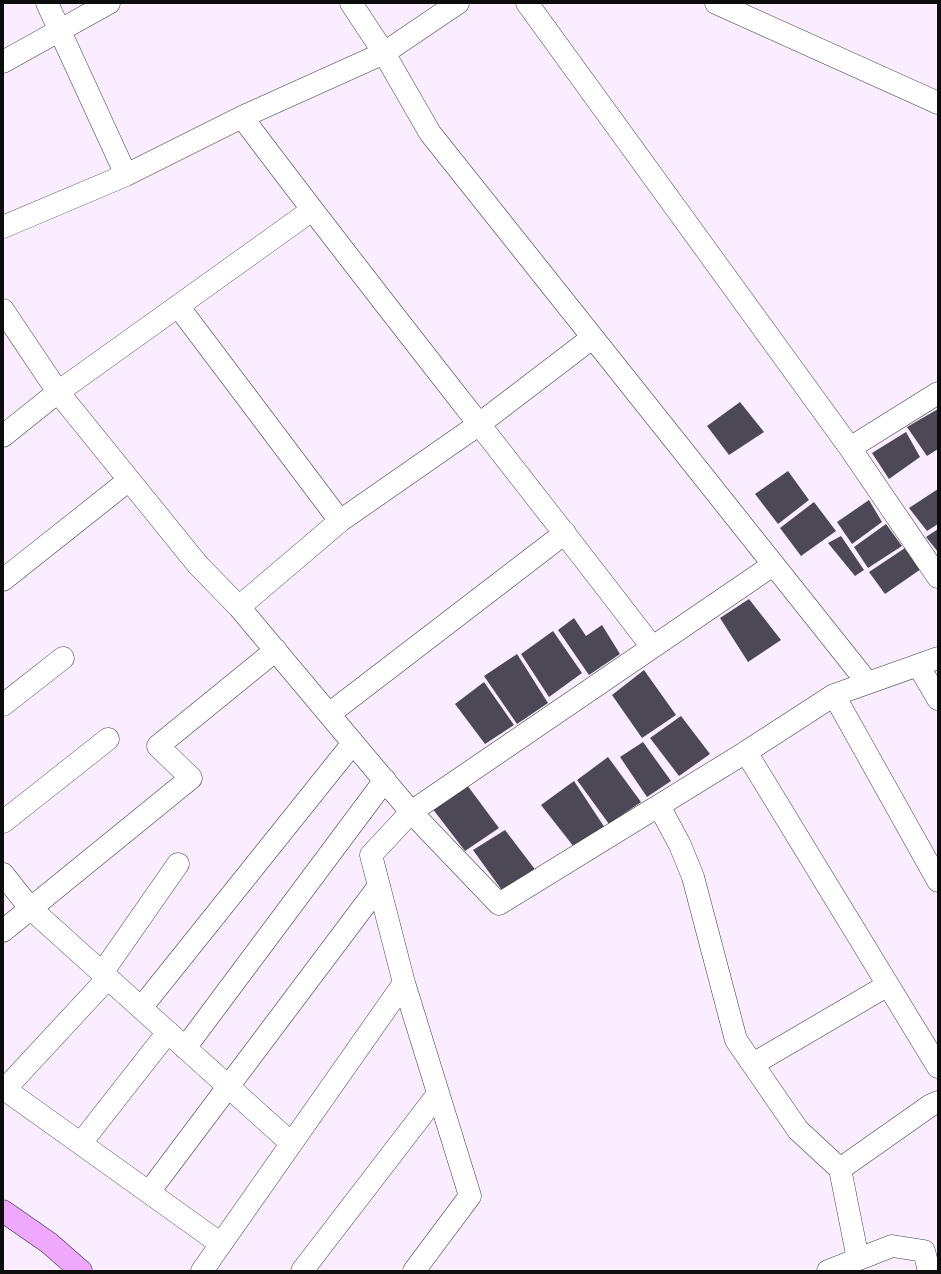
<!DOCTYPE html>
<style>
body{margin:0}
#map{position:relative;width:941px;height:1274px;overflow:hidden;background:#faedff;font-family:Bitter,serif}
canvas{display:block}
.frame{position:absolute;inset:0;border:4px solid #0d0d0d;pointer-events:none}
</style>
<div id="map">
<canvas width="941" height="1274"></canvas>
<div class="frame"></div>
</div>
<script>
const g = document.querySelector('canvas').getContext('2d');
g.lineJoin = 'round';
function fill(path, color) { g.fillStyle = color; g.fill(path, 'evenodd'); }
function trace(path, color, width, dash) { g.strokeStyle = color; g.lineWidth = width; g.lineCap = dash ? 'butt' : 'round'; g.setLineDash(dash || []); g.stroke(path); }
fill(new Path2D(`
 M740,402L764,432L729,455L707,426Z
 M938,409V449L927,456L907,427Z
 M906,432L920,457L889,479L872,453Z
 M788,471L809,500L778,524L755,494Z
 M938,489V524L927,531L909,508Z
 M869,500L882,522L852,544L837,522Z
 M814,502L836,531L801,556L780,528Z
 M886,524L902,546L868,568L854,547Z
 M938,529V552L926,537Z
 M841,536L864,570L855,576L828,543Z
 M905,548L921,569L885,594L869,572Z
 M749,599L781,640L748,662L720,618Z
 M574,618L586,636L602,625L620,654L589,675L558,630Z
 M553,631L582,673L549,697L521,654Z
 M517,654L548,703L517,724L484,676Z
 M644,670L676,715L642,738L612,695Z
 M484,682L514,725L485,744L455,704Z
 M681,716L710,754L679,776L650,738Z
 M643,742L671,781L647,797L620,757Z
 M608,757L641,802L609,824L577,780Z
 M574,781L605,828L574,847L541,805Z
 M467,785L499,828L465,851L432,808Z
 M505,830L537,872L504,893L473,850Z`), '#4d4856');
const street = new Path2D(`
 M47,3L126,175
 M351,3L384,53L430,133L867,682
 M527,3L850,448L938,577
 M716,3L938,103
 M3,62L109,3
 M242,117C376,296 517,470 652,647
 M3,227L126,175L242,117L384,53L458,3
 M178,306L340,521
 M3,310L58,392L198,565L239,607L411,812L499,904L746,752L834,695L938,658
 M3,436L58,392L312,210
 M850,448L938,393
 M3,580L129,480
 M239,607L340,521L478,425L592,338
 M918,665L938,699
 M834,695L938,881
 M3,705L63,658
 M329,714L565,533
 M746,752L938,1067
 M659,806L680,845L693,877L736,1040L798,1130L840,1169
 M3,822L108,739
 M3,874L30,908L291,1143
 M3,931L191,778L158,746L276,650
 M102,973L178,864
 M404,983L470,1196L414,1271
 M141,1008L353,743
 M185,1048L385,780
 M753,1064L888,985
 M3,1088L221,1244
 M5,1089L108,978
 M81,1143L168,1032
 M149,1192L379,886
 M858,1259L840,1169L931,1105L938,1102
 M202,1271L404,983L371,855L411,812L773,565
 M302,1271L438,1094
 M828,1271L892,1246L924,1251L929,1271`);
const secondary = new Path2D(`
 M3,1211L49,1243L81,1271`);
trace(street, '#404040', 23);
trace(secondary, '#2f2f2f', 23);
trace(street, '#fff', 22);
trace(secondary, '#f0a8ff', 22);
</script>
